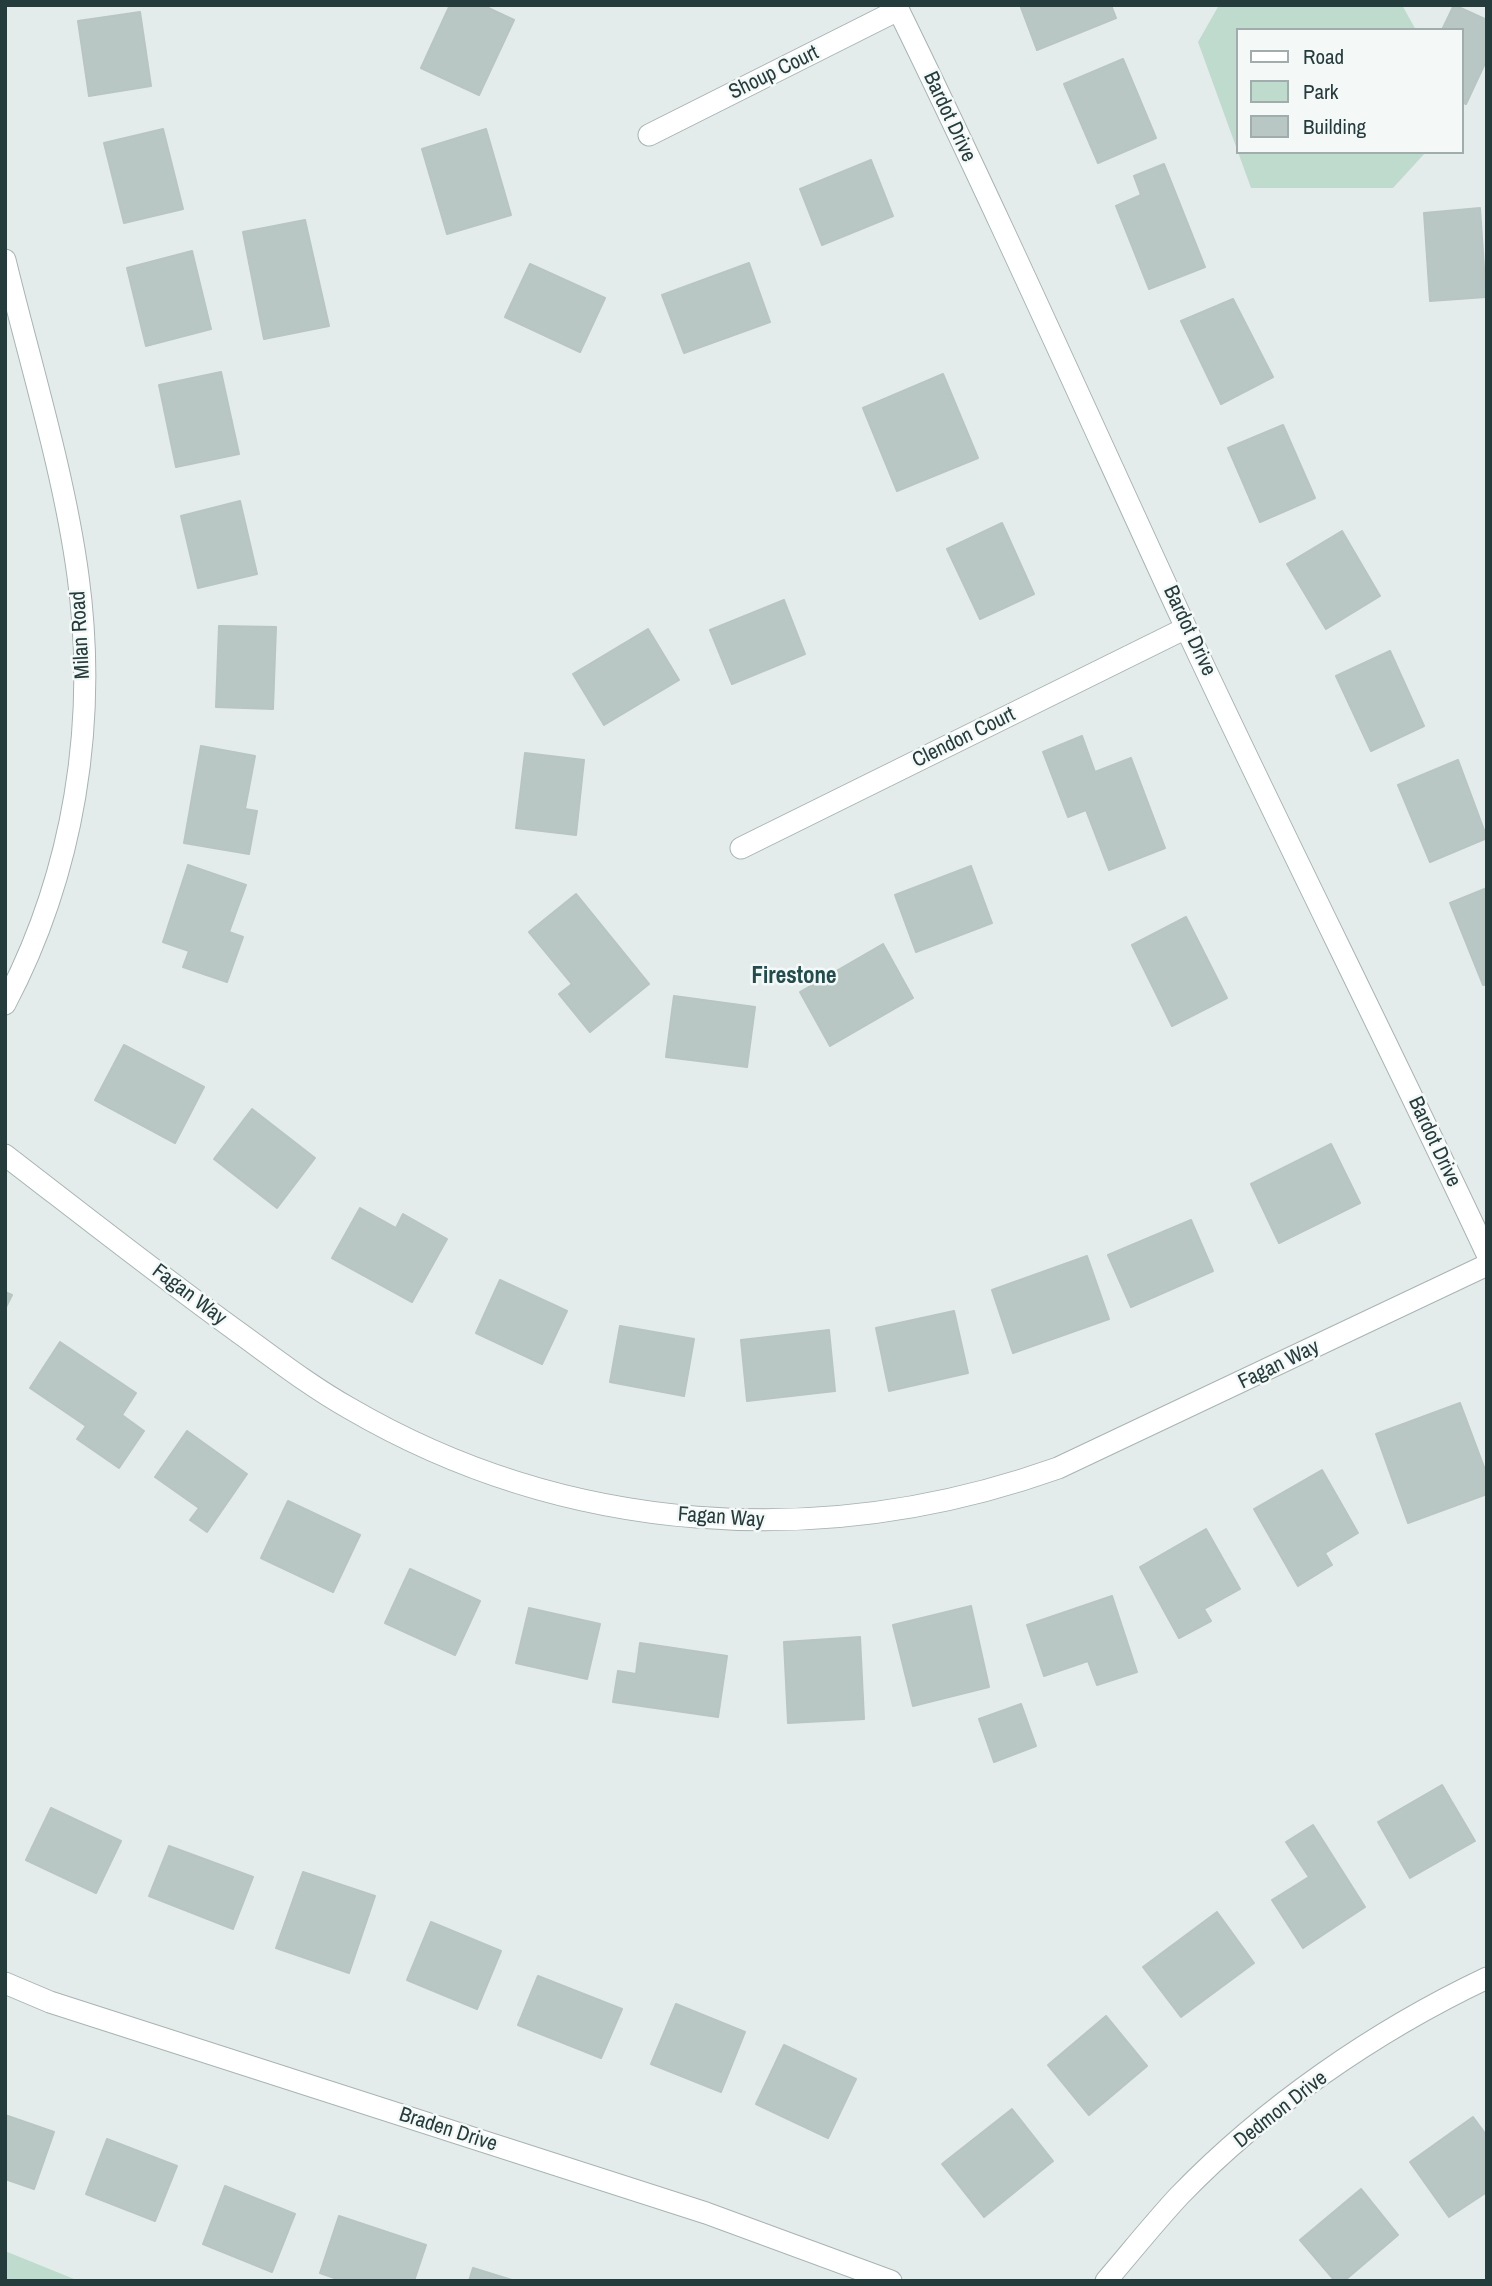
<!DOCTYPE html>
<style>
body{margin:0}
#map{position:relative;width:1492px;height:2286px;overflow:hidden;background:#e4eceb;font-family:"Archivo Narrow",sans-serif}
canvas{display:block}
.frame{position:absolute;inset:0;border:7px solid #253c3c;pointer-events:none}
.legend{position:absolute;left:1236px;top:28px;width:228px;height:126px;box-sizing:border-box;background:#f4f9f8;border:2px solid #a1adad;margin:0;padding:9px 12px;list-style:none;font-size:21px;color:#253c3c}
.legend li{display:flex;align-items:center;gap:14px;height:35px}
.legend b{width:35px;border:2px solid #a1adad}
</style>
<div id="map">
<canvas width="1492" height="2286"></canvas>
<div class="frame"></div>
<ul class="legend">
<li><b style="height:9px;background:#fff"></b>Road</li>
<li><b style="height:19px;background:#bfdbce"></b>Park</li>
<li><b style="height:19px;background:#b9c7c4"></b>Building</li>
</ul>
</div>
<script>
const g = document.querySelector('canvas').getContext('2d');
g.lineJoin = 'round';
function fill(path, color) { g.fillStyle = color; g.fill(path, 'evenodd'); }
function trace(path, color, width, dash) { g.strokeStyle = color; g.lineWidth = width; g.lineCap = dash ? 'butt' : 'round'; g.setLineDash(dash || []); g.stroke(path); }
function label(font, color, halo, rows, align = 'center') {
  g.font = font + ' "Archivo Narrow",sans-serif'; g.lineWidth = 5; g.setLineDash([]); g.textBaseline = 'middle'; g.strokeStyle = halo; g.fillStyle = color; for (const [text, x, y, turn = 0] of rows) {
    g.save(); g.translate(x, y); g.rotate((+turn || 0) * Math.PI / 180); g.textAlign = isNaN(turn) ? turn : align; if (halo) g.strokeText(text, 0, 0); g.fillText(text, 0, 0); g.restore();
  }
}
fill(new Path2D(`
 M1219,5H1402L1416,30H1238V152H1426L1393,188H1251L1198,42Z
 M5,2251L79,2281H5Z`), '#bfdbce');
const building = new Path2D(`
 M450,5H482L514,20L479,95L421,68Z
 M1020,5H1111L1116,18L1037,50Z
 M1454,5L1487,20V59L1466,104L1462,102V30H1442Z
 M140,12L151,86L89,96L78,21Z
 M1123,59L1156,138L1098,163L1064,84Z
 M163,129L183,209L124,223L104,143Z
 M486,129L511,215L447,234L422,149Z
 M871,160L893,216L822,245L800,189Z
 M1164,164L1205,267L1149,289L1116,206L1141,195L1134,176Z
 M1480,208L1486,297L1430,301L1424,213Z
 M305,220L329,326L264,339L243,232Z
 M192,251L211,329L146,346L127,268Z
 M749,263L770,322L684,353L662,295Z
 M530,264L605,298L580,352L505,317Z
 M1233,299L1273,377L1221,404L1181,321Z
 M221,372L239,454L176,467L159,385Z
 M943,374L978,458L897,491L863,408Z
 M1283,425L1315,498L1260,522L1228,448Z
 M240,501L257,574L198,588L181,516Z
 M1002,523L1034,594L980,619L947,549Z
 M1342,531L1380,596L1326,629L1287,564Z
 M784,600L805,654L732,684L710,630Z
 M219,626L276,627L273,709L216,707Z
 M648,629L679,680L604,725L573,674Z
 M1390,651L1424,726L1371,751L1336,676Z
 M1082,736L1095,772L1131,758L1165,848L1109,870L1086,810L1068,817L1043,752Z
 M201,746L255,756L245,809L257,811L249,854L184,843Z
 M525,753L584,760L576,835L516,828Z
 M1458,760L1487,838L1430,862L1398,785Z
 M188,865L246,885L229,932L243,937L227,982L183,967L189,951L163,942Z
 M971,866L992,923L916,952L895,895Z
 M1487,888V984L1483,985L1450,903Z
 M576,894L649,984L590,1032L559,994L572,984L529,932Z
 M1186,917L1227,998L1172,1026L1132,945Z
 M883,944L913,998L830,1046L800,992Z
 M674,996L755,1007L747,1067L666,1057Z
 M124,1045L204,1087L175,1143L95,1100Z
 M252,1109L315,1158L277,1208L214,1159Z
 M1331,1144L1360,1203L1279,1243L1251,1184Z
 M360,1208L396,1228L403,1214L447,1239L412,1302L332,1258Z
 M1191,1220L1213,1271L1131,1307L1108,1255Z
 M1087,1256L1109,1319L1013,1353L992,1290Z
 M500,1280L567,1311L542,1364L476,1333Z
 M5,1292L12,1295L5,1309Z
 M954,1311L968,1373L889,1391L876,1328Z
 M620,1326L694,1339L684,1396L610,1382Z
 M829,1330L835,1391L747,1401L741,1340Z
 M60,1342L136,1393L122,1415L144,1431L119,1468L77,1439L86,1426L30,1388Z
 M1460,1403L1487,1475V1494L1408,1523L1376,1434Z
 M187,1431L247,1474L207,1532L190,1520L199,1508L155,1477Z
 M1322,1470L1358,1533L1325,1553L1332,1565L1298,1586L1254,1509Z
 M288,1501L360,1535L333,1592L261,1558Z
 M1206,1529L1240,1589L1204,1609L1211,1621L1179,1638L1140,1567Z
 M410,1569L480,1601L455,1655L385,1623Z
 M1112,1596L1137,1672L1097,1685L1088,1661L1044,1676L1027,1625Z
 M971,1606L989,1687L913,1706L893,1625Z
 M529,1608L600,1624L587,1679L516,1663Z
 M860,1637L864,1719L788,1723L784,1642Z
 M640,1643L727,1656L718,1717L613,1702L618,1671L636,1674Z
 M1021,1704L1036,1746L994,1762L979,1719Z
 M1442,1785L1475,1841L1410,1878L1378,1822Z
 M51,1808L121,1841L96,1893L26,1860Z
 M1313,1825L1365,1907L1303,1948L1272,1900L1309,1877L1286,1842Z
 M169,1846L253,1877L233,1929L149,1896Z
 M303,1872L375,1896L349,1973L276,1948Z
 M1217,1912L1254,1963L1181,2017L1143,1967Z
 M431,1922L501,1951L477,2009L407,1980Z
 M538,1976L622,2009L601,2058L518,2025Z
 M676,2004L745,2032L721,2092L651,2064Z
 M1106,2016L1147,2066L1089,2115L1048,2065Z
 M784,2045L856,2079L828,2138L756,2104Z
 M1012,2109L1053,2161L984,2217L942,2164Z
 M5,2115L54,2132L34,2189L5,2179Z
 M1473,2117L1487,2136V2192L1449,2217L1410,2162Z
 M107,2139L177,2166L155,2221L86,2194Z
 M225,2186L295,2214L272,2272L203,2244Z
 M1361,2189L1398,2235L1344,2281H1335L1300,2240Z
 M339,2216L426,2245L414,2281H343L320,2273Z
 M473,2268L515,2281H469Z`);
fill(building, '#b9c7c4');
trace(building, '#b7c5c3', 2);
const street = new Path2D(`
 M896,5C997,211 1090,420 1186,628C1284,838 1389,1045 1487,1254
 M649,135L898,10
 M5,260C30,363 64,472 78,576C98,723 74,873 5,1004
 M741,848L1186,628
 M5,1155C83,1215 159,1275 238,1332C274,1358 310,1386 349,1408C567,1535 822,1552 1058,1468L1487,1265
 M5,1983L50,2002L706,2213L891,2281
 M1106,2281C1130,2253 1154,2223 1179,2196C1265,2107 1375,2031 1487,1978`);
trace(street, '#a7b4b3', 23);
trace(street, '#fff', 21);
label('21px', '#253c3c', '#f4f9f8', [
 ["Shoup Court",774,73,-26],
 ["Bardot Drive",949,117,65],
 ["Bardot Drive",1189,631,65],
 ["Milan Road",81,635,-93],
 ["Clendon Court",964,738,-26],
 ["Bardot Drive",1434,1142,65],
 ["Fagan Way",189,1295,37],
 ["Fagan Way",1279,1365,-26],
 ["Fagan Way",721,1518,4],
 ["Dedmon Drive",1281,2110,-38],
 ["Braden Drive",448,2130,18]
]);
label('bold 23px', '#224c4d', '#f4f9f8', [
 ["Firestone",794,977]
]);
</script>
